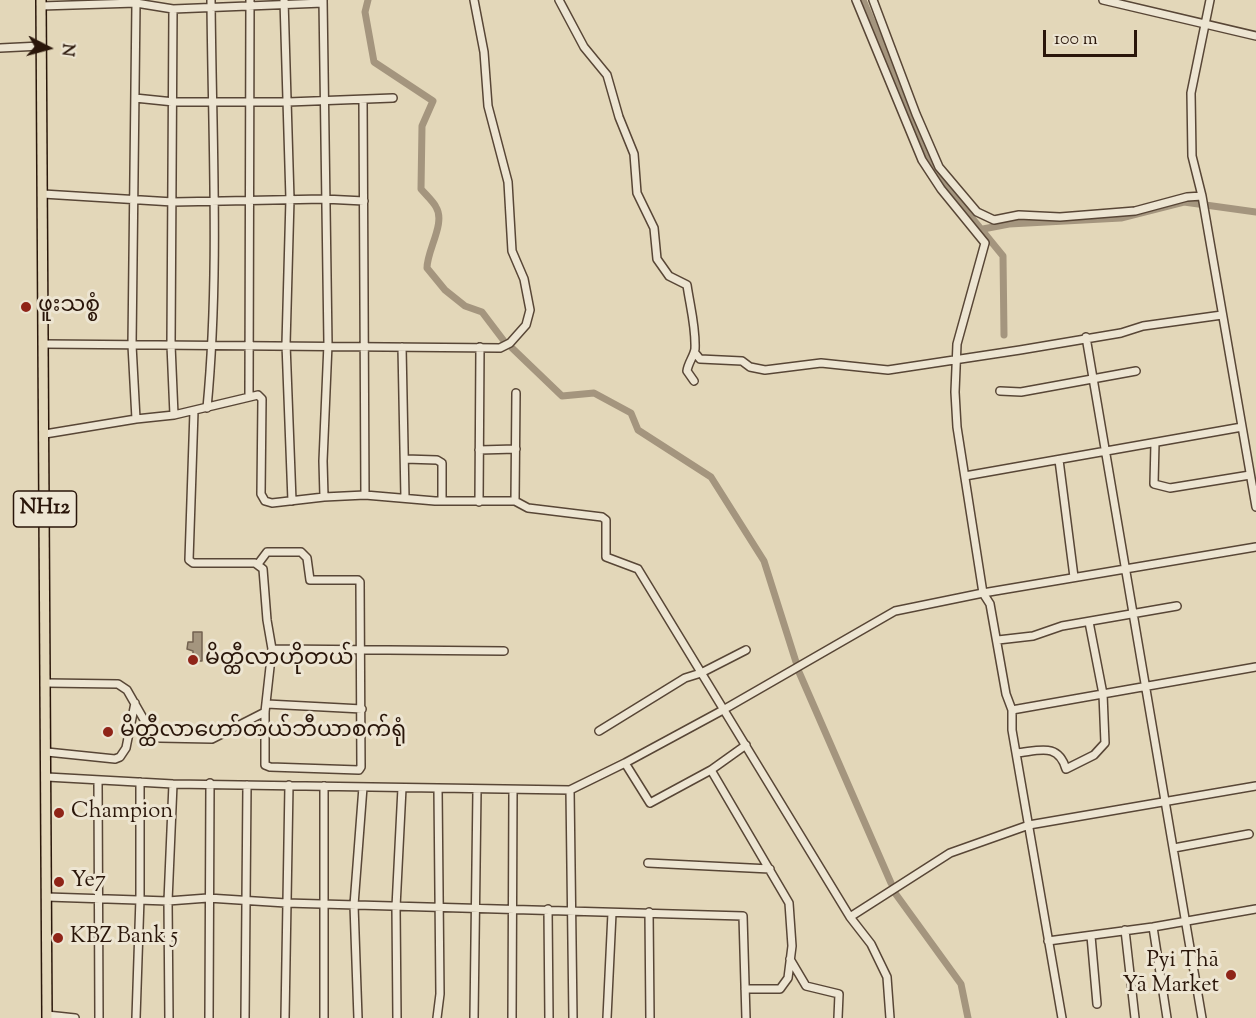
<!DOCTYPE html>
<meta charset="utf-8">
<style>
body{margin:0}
#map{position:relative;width:1256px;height:1018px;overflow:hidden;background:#e3d7b9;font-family:"Sorts Mill Goudy",serif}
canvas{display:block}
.north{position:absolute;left:18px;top:18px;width:60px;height:60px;-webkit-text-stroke:4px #ede5d2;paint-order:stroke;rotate:96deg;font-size:16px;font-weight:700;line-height:24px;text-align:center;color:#2a160a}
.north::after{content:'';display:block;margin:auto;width:21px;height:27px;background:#2a160a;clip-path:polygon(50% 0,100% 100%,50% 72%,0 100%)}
.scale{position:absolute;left:1043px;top:30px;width:94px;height:27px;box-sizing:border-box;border:3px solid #2a160a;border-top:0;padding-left:8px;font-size:18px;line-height:21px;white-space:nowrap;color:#2a160a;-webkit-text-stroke:4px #ede5d2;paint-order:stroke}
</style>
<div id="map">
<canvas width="1256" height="1018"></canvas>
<div class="north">N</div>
<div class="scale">100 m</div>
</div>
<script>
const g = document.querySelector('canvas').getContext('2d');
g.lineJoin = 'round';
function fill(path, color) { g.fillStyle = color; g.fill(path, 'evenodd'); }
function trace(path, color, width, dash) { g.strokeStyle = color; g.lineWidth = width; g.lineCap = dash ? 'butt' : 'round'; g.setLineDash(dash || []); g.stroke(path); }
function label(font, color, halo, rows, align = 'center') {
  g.font = font + ' "Sorts Mill Goudy","Noto Sans Myanmar",serif'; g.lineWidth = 6; g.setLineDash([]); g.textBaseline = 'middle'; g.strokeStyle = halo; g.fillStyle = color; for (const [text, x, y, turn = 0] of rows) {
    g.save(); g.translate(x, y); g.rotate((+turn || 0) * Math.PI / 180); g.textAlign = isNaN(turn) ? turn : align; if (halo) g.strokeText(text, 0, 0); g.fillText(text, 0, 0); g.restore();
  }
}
const water = new Path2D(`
 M193,632H202V661H193V651L187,649L188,642H193Z`);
fill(water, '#a4957e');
trace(water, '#736250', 1.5);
trace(new Path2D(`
 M368,0L365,12L374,62L433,101L422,126L421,189C426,195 433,201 436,207C446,223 427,250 427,268L445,290L465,306L482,312L504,341
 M863,0L936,174L1003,256L1004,335
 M983,229L1009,224L1121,218L1184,202L1256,212
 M512,348L562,396L594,393L631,413L638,430L711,477L764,561L796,662
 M799,672L891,883
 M895,893L961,984L968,1018`), '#a4957e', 7);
const minor = new Path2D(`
 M284,0L290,199L286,344L292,501
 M559,0L584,47L607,75L619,117L634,154L637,193L654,228L657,259L669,276L687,285C690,306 696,327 695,349C694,356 688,363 687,371L694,381
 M856,0L922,160L941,189L985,243L957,344L955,392L957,427L983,593L990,604L1006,694L1012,710V730L1062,1018
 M873,0L916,114L939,167L977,212L994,220L1019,215L1060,217L1135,211L1187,197L1202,196
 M1103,0L1256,36
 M1210,0L1191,93L1192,156L1202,196L1256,507
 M136,3L132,345L136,419L174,415
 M41,6L136,3L173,9L323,3
 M173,9L171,345L174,415L258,395L262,399L261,494L265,501L272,503L324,497L323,461L328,344L323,0
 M0,48L41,46
 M135,98L174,102H288L393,98
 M363,100L365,495
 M43,194L173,202L324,199L364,201
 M1086,337L1202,1018
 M44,344L500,348L510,343L526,325L530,310L524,279L512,251L508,182L488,106L484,52L474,0
 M402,347L405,498
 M695,353L700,359L742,361L750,367L765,370L821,363L888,370L1020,350L1121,333L1143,326L1222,315
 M1000,391L1021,392L1136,371
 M249,395L250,0
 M207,408C220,272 212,136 211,0
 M194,411L189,560L193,563H255L263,569L267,620L272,649L265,712V765L270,767L359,770L361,767L360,582L358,580H310L307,558L301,552H267L258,564
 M45,434L136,419
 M1155,443L1154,484L1170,488L1250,475
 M479,450L516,449
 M405,459L437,460L442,463V501
 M1059,460L1074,577
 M965,476L1242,427
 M324,497L365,495L435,501H515L528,508L602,517L606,520V557L638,569L850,917L871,944L887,977L890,1018
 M515,501L516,393
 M479,502L480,347
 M998,640L1033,636L1062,626L1177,606
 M272,649L504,651
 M47,683L118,684L127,690L151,732L160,738L212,739L265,712
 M267,704L362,709
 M1012,710L1256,667
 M599,731L685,678L701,673L746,650
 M47,752L115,759L120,757L126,748L135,703
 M1016,753C1039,751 1058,742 1066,769L1094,755L1105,743L1103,694L1089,622
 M625,763L650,803L711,770L746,745
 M711,770L789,903L792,946L788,978L780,989H745
 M47,777L173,784L570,790L625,763L723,710L895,611L983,593L1256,547
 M98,781L99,1018
 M570,790L573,1018
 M1174,848L1249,834
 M648,863L770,869
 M47,897L168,901L208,898L286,903L743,916L746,1018
 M548,909L549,1018
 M649,912L650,1018
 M850,917L950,853L1029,825L1256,786
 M1153,927L1167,1018
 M1125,930L1135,1018
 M1091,936L1097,1004
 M1048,941L1153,927L1256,909
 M790,959L806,986L839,994L838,1018
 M47,1015L75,1018
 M136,1018L140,898V782
 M169,1018L168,901L173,784
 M209,1018L210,783
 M245,1018L247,785
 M285,1018L289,785
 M324,1018V786
 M358,1018L354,905L363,787
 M397,1018L396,907L402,788
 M437,1018L440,994L438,789
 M474,1018L477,790
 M512,1018L513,790
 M607,1018L612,913`);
const highway = new Path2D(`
 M41,0L47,1018`);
trace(minor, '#584636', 10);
trace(highway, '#2a160a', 12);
trace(minor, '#ede5d2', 7);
trace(highway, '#e3d7b9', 9);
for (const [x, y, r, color] of [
 [26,307,6,"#8f2418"],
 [193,660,6,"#8f2418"],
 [108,732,6,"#8f2418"],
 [59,813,6,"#8f2418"],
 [59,882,6,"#8f2418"],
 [58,938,6,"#8f2418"],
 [1231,975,6,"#8f2418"]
]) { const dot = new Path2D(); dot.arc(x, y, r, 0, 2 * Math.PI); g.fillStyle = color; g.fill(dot); trace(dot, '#ede5d2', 2); }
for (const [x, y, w] of [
 [45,509,63]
]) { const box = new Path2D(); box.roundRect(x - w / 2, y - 18, w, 36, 4.5); g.fillStyle = '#ede5d2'; g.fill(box); trace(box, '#2a160a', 1.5); }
label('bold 21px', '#2a160a', null, [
 ["NH12",45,509]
]);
label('22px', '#2a160a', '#ede5d2', [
 ["ဖူးသစ္စံ",38,307],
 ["မိတ္ထီလာဟိုတယ်",205,660],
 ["မိတ္ထီလာဟော်တယ်ဘီယာစက်ရုံ",120,732],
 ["Champion",71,813],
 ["Ye7",71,882],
 ["KBZ Bank 5",70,938],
 ["Pyi Thā",1219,962,"right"],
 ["Yā Market",1219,987,"right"]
], 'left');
</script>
